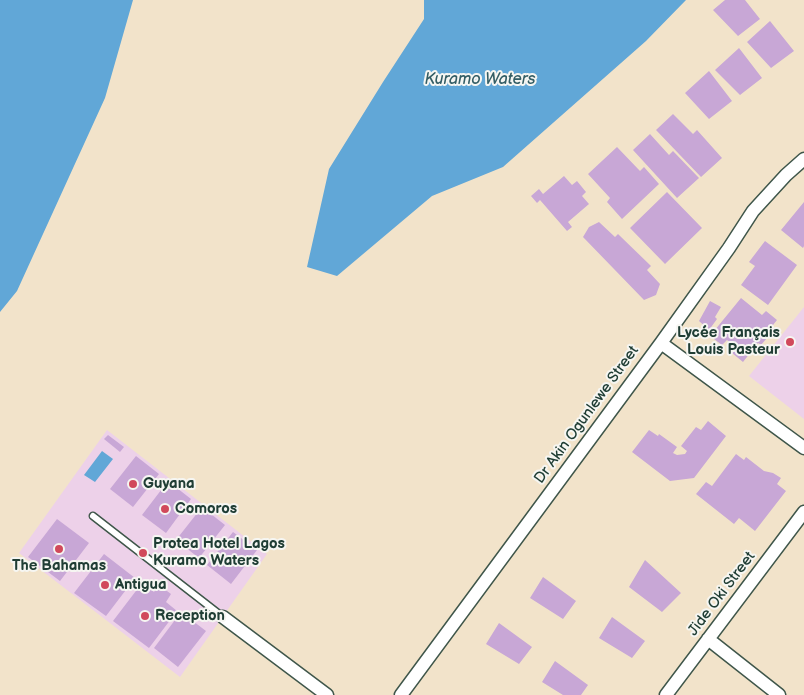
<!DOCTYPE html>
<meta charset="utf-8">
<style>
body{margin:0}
canvas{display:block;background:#f2e3ca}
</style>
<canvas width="804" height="695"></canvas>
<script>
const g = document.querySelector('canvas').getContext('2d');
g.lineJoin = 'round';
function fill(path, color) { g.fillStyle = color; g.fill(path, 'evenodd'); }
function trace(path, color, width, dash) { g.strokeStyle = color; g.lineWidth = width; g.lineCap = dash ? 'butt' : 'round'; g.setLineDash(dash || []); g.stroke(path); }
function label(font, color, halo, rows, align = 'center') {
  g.font = font + ' "Balsamiq Sans",sans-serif'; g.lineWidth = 4; g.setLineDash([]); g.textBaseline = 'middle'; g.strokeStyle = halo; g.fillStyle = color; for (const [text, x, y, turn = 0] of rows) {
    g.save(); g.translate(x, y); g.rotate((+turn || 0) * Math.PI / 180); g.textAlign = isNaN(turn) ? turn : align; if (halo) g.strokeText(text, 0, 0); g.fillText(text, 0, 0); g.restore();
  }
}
fill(new Path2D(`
 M804,307V419L749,376Z
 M107,430L267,554L180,677L19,553Z`), '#edd1e9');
fill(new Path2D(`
 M0,0H133L105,98L17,291L0,312Z
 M424,0H686L646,41L503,167L432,196L337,276L307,267L329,169L383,82L424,19Z
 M102,451L113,459L95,482L84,475Z`), '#61a7d7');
fill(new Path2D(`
 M725,0H745L760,19L738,36L713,10Z
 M770,21L794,51L771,68L747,42Z
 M739,48L762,78L740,95L715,70Z
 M709,71L732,101L709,119L685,93Z
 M673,114L693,134L697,130L722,158L701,177L656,130Z
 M650,134L669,155L673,151L699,178L677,198L633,150Z
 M617,147L640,171L644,167L659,184L622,219L607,202L610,198L588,174Z
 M564,176L572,185L577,181L586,192L582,196L589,204L568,222L572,227L567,231L540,200L537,203L531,196L539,189L543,194Z
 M667,192L702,228L665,264L630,228Z
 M804,202V246L803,248L781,230Z
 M599,222L615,237L618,234L651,266L647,270L660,284L656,295L644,300L583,237L589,227Z
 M765,241L797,265L768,305L741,285L755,266L749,262Z
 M741,298L762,315L766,311L777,320L765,335L767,338L761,345L758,343L743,362L732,353L736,348L727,340L722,345L710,336Z
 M710,301L721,307L715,317L717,319L709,330L699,321Z
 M708,421L726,436L694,478L670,481L632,452L649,430L658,436L659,434L677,447L673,453L677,455L685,454L687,451L681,446L696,427L701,430Z
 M108,435L124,447L120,452L104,439Z
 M736,454L744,460L746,457L764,471L773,473L781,478L777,484L786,491L755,531L739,518L734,524L696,494L706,482L712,486Z
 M136,456L159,474L133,507L110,489Z
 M168,481L191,499L166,533L142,515Z
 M202,507L225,525L199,558L176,540Z
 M57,519L89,543L60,581L28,557Z
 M233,532L257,550L231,584L207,565Z
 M104,554L135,578L106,616L74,593Z
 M645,560L681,593L662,612L629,587Z
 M543,577L576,601L563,619L530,598Z
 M142,583L154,592L159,585L171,594L166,602L177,611L149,648L113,621Z
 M181,612L206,631L178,667L154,648Z
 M612,617L645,641L632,658L599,638Z
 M499,623L532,647L519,664L486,644Z
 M555,661L588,685L581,695H563L542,682Z`), '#c8a7d6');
const lane = new Path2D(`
 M93,516L223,617`);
const street = new Path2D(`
 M661,343L804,448
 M223,617L327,695
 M708,639L779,695
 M401,695L661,343L729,248L753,211L786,175L804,159
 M666,695L804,512`);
trace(lane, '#3f564a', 9);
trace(street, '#3f564a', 15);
trace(lane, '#fff', 6);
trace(street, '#fff', 12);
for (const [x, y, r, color] of [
 [790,342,5,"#d1495b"],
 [133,484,5,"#d1495b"],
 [165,509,5,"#d1495b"],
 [59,549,5,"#d1495b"],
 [143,553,5,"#d1495b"],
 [105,585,5,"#d1495b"],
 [145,616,5,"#d1495b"]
]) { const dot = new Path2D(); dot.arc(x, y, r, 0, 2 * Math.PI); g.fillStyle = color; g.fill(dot); trace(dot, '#f6f6f2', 2); }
label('bold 15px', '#1f3d34', '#f6f6f2', [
 ["Lycée Français",780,333,"right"],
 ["Louis Pasteur",780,350,"right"],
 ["Guyana",143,484],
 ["Comoros",175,509],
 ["Protea Hotel Lagos",153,544],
 ["Kuramo Waters",153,561],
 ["The Bahamas",59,566,"center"],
 ["Antigua",115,585],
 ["Reception",155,616]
], 'left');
label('15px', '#1f3d34', '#f6f6f2', [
 ["Dr Akin Ogunlewe Street",587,415,-54],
 ["Jide Oki Street",722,594,-53]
]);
label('italic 16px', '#335d65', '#f6f6f2', [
 ["Kuramo Waters",480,80]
]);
</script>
